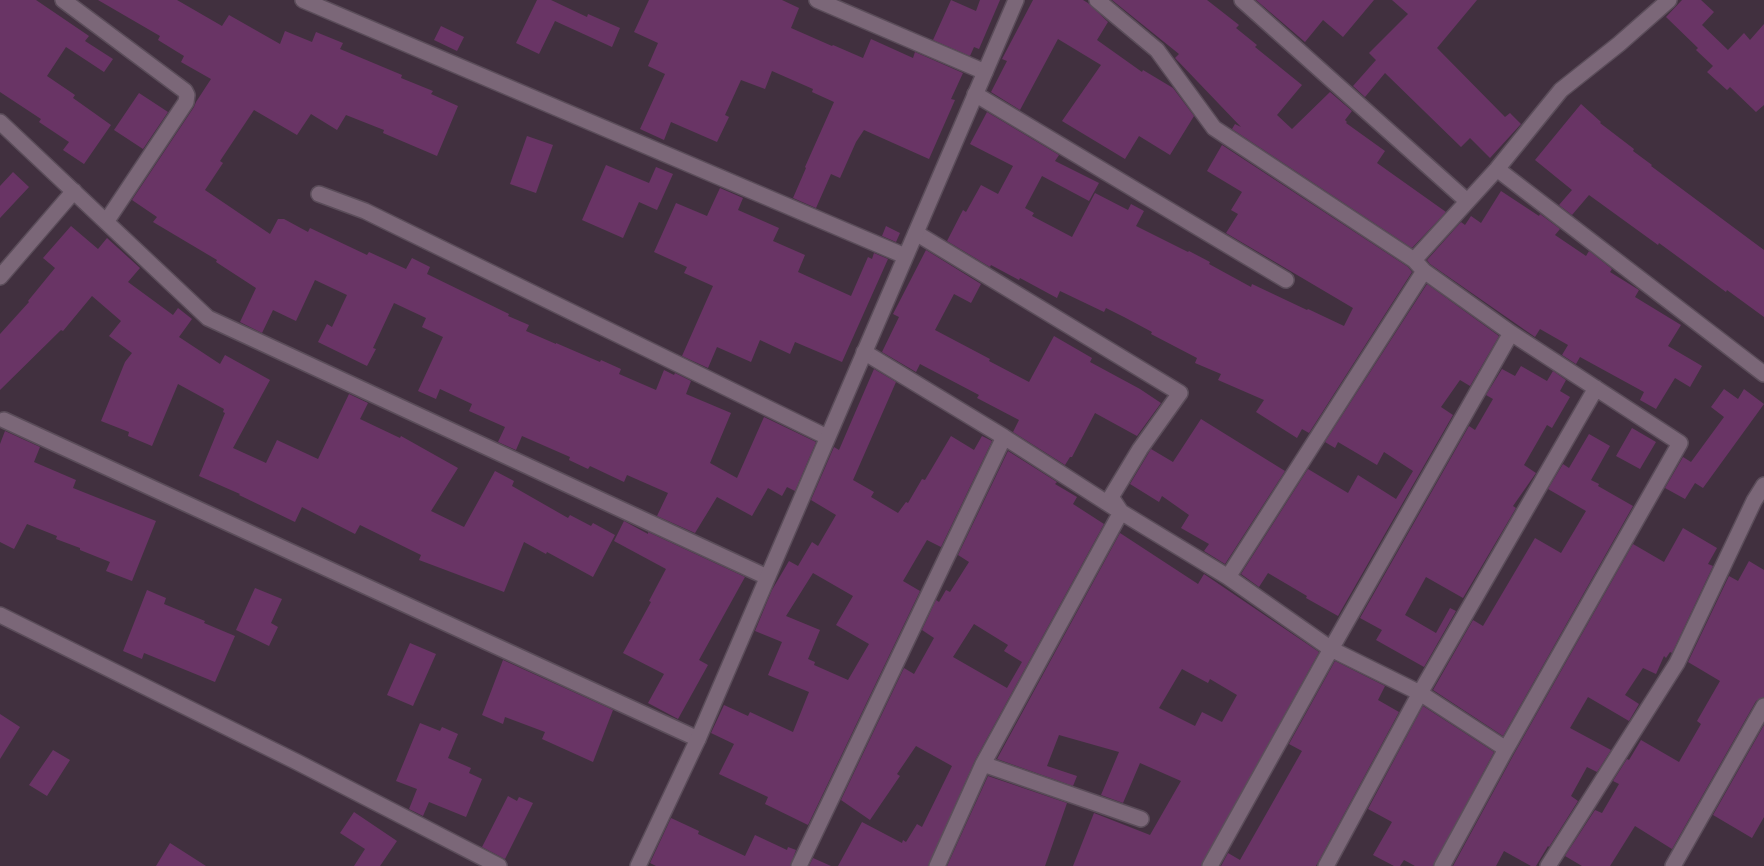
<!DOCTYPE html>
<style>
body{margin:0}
canvas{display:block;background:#41303f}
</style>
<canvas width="1764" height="866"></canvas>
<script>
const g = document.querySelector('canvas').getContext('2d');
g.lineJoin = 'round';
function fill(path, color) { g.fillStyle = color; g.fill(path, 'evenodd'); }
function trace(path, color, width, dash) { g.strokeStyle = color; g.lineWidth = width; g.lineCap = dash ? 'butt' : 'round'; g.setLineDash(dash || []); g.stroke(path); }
fill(new Path2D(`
 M0,0H36L89,36L85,41L113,59L104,72L66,47L47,76L75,95L73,98L111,125L84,164L63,150L69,142L39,122L41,119L0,92Z
 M98,0H177L222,26L229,15L280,44L285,31L312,42L316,32L343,43L340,49L402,75L401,78L433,91L431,94L458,106L437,156L383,133L384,130L346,115L337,130L311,114L297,135L254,110L220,161L223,163L205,190L270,234L278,219H284L308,232L310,228L367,255L369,252L406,269L412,258L430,267L427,274L509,314L508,316L529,325L526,331L556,344V343L600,362L601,360L621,369L619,374L656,390L664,370L674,375L675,373L691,381L686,394L731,413L710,463L737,478L764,417L816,442L795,491L787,487L782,496L768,488L752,516L717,497L695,533L657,516L668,493L627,475L624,482L590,466L588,469L569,460L570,457L522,436L516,450L498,442L505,427L469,411L472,404L440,389L436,399L418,391L443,337L422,327L426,318L394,303L373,348L376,349L367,366L318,342L327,324L332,327L347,295L315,280L296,321L273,310L262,333L240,322L256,288L216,262L217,260L153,222L157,217L132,200L194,107L196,102L211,79L181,62L184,56L158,40L160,36Z
 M537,0H551L587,17L588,14L620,28L612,47L555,21L539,54L516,43Z
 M649,0H782L799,8L791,28L832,46L833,45L863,58L871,39L913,58L915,52L963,73L951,99L955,100L929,159L864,130L856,142L840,178L831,174L816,208L793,198L806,168L805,167L834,102L812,92L813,89L772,71L765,89L741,80L725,115L729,117L717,142L671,122L664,140L640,129L665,74L648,66L658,43L634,32Z
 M951,0L976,11L980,0H1000L979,49L974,47L970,56L933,40Z
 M1033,0H1083L1088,3L1108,22L1097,40L1142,72L1143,70L1173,88L1194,116L1170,155L1139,136L1125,159L1062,121L1101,65L1058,39L1020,110L991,92L1007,61L1002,59Z
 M1112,0H1207L1239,25L1236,28L1257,45L1255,47L1302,85L1277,115L1292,129L1330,92L1352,111L1345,120L1347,122L1346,123L1385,151L1377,163L1446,212L1412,248L1232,129L1235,124L1241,127L1175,58L1179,54Z
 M1256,0H1374L1343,37L1323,20L1305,42Z
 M1392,0H1477L1437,48L1505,117L1510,113L1521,124L1490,158L1470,138L1461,147L1385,73L1365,97L1353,86L1376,60L1369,53L1408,14Z
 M1682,0H1701L1714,12L1702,25L1728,50L1744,33L1750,40L1764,24V105L1756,112L1730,87L1727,90L1707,72L1713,66L1696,50L1698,48L1666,17Z
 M441,26L464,37L457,51L434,40Z
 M139,93L168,112L143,149L114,130Z
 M1581,104L1601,122L1600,123L1634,149L1633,151L1652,165L1651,166L1764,250V317L1727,290L1726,292L1659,243L1658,245L1589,195L1572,215L1559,205L1572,190L1535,160Z
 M987,112L1059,155L1055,161L1099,183L1089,201L1042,176L1025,208L1034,213L1032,216L1072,237L1095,193L1128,210L1131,204L1144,211L1136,226L1188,252L1189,251L1210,262L1209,264L1251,287L1252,284L1307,310L1308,309L1344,326L1353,308L1226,233L1238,214L1231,210L1242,192L1207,171L1222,145L1408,267L1412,272L1309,433L1302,429L1297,438L1256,412L1264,400L1218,380L1221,374L1195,363L1197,358L1151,334L1152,332L1124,317L1106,308L1104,312L1060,291L1057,298L1020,278L1019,280L991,265L990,267L947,241L963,210L966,212L981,185L998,194L1013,166L970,144Z
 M527,136L553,145L536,193L510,184Z
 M606,165L649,183L656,167L673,174L657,210L639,202L623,238L582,220Z
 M13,172L29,187L0,218V186Z
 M720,188L743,198L738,210L779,228L773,241L805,255L798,272L851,296L868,257L872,259L874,253L888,259L842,362L795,342L790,354L760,340L751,362L717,347L708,368L682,356L713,286L684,273L687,267L654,252L676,203L707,216Z
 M1501,191L1539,216L1540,214L1560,229L1555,235L1586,256L1589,251L1612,269L1610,272L1639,290L1635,297L1681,325L1668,346L1702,366L1690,387L1675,378L1656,409L1640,400L1644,392L1580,357L1576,364L1562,355L1568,345L1540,329L1535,337L1430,264L1427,260L1461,222L1465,225L1471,216L1481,223Z
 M71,226L98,249L107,238L140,268L128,282L173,315L178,308L192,319L179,337L220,364L225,355L270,380L233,448L266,463L277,440L318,459L349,394L368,403L360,419L400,438L401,436L458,468L431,511L464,527L495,471L514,481L512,486L568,518L570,515L591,526L593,523L615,535L593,577L547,552L546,554L524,542L504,592L419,560L421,555L360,525L355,534L302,507L295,522L239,495L240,494L199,476L225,413L223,412L224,409L178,384L152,446L128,436L129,432L101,421L125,362L132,353L109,336L121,321L92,296L63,331L61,330L0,390V334L29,302L28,301L55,268L43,258Z
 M886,226L900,233L896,242L882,236Z
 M926,250L981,284L971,303L954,294L935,330L990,359L989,361L1029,382L1054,336L1092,358L1090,362L1140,389L1161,403L1137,436L1095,413L1072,457H1070L1065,465L1013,432L1019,420L977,398L979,395L920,364L916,372L882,352L899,317L893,314Z
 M1427,284L1499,336L1470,386L1460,380L1441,407L1453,415L1338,616L1306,598L1307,596L1268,573L1259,587L1241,574L1308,469L1348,493L1358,475L1396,499L1413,471L1384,452L1377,465L1338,442L1335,448L1325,442Z
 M1521,366L1547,381L1553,371L1566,380L1560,391L1570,397L1552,428L1547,425L1524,465L1536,473L1513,506L1516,508L1463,598L1426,577L1405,615L1436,633L1450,608L1456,611L1424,667L1376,640L1382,630L1360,618L1469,426L1475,430L1493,399L1486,395L1502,369L1515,376Z
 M874,369L896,382L853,480L874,492L871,497L898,513L906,502L908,503L922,479L925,480L951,436L974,450L982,436L992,441L941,547L927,540L903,581L920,591L808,825L765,804L768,797L719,774L734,744L711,733L724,705L748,716L750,712L793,732L809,692L768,675L782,642L755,631L772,590L789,561L798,566L812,542L818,546L836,515L811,500L834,447L839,450ZM813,573L853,596L836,625L869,644L848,680L814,665L815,662L808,659L820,630L786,616Z
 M1724,389L1738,399L1744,389L1764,404L1703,488L1695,483L1685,499L1665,488L1683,457L1691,462L1724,417L1711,407Z
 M1201,419L1285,471L1225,564L1204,551L1209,544L1181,528L1189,515L1162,496L1159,502L1130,484L1151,449L1173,462Z
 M1632,428L1656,442L1640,469L1616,456Z
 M5,431L40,447L34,462L76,480L73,488L156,521L132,581L106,571L110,562L80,550V548L56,539L57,536L27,524L14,549L0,542V444Z
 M1589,434L1610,446L1591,480L1599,484L1598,486L1633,506L1503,736L1433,690L1473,620L1483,626L1535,538L1561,553L1586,511L1548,489L1563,464L1569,468Z
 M1008,451L1057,482L1055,484L1077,497L1073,504L1104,524L975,760L928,866H838L862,822L902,843L903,840L906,842L917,824L922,827L952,766L916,746L897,774L900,776L870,820L841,800L904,668L914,674L934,638L922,630L936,600L939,602L946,590L950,592L969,562L958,555ZM974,624L1008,645L1004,651L1022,662L1007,688L953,657Z
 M624,521L648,534V532L745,577L699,660L708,665L678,719L648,703L664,674L623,653L651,602L649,601L666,569L614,541Z
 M1683,528L1717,548L1708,564L1713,566L1672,653L1670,652L1666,658L1664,656L1656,674L1643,668L1625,695L1639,704L1629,721L1588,697L1570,728L1611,750L1597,772L1587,767L1571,796L1578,801L1549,847L1548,846L1536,866H1531L1504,851L1496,866H1453L1514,754L1633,544L1664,562Z
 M1120,533L1198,584L1204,574L1319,652L1201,866H1073L1094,813L1150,835L1181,781L1140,763L1123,803L1101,795L1119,752L1059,735L1047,766L1077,776L1073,786L997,759ZM1182,669L1208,683L1210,679L1237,695L1222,722L1202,712L1195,726L1159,708Z
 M1749,561L1764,570V697L1756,701L1672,849L1635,826L1610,866H1582L1565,856L1595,810L1602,813L1619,784L1613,781L1627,759L1629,760L1641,740L1679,762L1701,724L1697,721L1720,681L1688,662L1729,576L1738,581Z
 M255,588L282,599L271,623L278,627L269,646L236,630Z
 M147,590L166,598L164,604L205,621L204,623L235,636L215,682L144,653L142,659L123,651Z
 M410,643L436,654L413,706L387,695Z
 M503,660L613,710L593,762L542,739L545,732L505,717L503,724L482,715Z
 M1335,661L1385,686L1378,700L1399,712L1317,864L1316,866H1221L1228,853L1240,860L1302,751L1289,744Z
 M1423,706L1494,752L1433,866H1415L1404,860L1400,866H1394L1373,855L1392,822L1368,809Z
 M0,714L20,727L0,759Z
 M420,723L440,731L442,727L458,734L448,758L471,768L469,773L482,779L466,817L429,802L423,816L409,809L417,789L396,781Z
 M1764,725V817L1752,838L1713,815Z
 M53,750L70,760L47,796L29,785Z
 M988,776L1067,803L1045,866H947Z
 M508,796L517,801L519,797L533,803L505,859L482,847Z
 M354,812L397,841L380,866H354L365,849L340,833Z
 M671,818L699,831L698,834L745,856L755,835L787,850L788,847L796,850L790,866H656L650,863Z
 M170,843L206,866H156Z
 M813,858L831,866H809Z`), '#693465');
const street = new Path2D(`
 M63,0L185,91L187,95L186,102L106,222
 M303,0L905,256
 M817,0L985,72
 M1097,0L1157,50L1214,128L1414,260L1424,271L1511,333L1680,443L1506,749
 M1242,0L1467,201
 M975,94L1286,280
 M0,122L208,318L767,577
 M1497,169L1764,374
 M319,194L365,211L827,437
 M916,233L1180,393L1140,449L1111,497L1121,512L1228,577L1331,649L1210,866
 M1414,260L1497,169L1561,90L1619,44L1669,0
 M0,277L74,191
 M864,352L1004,437L1121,512L983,764L937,866
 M4,420L698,739
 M1228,577L1424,271
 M0,615L297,762L499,866
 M983,764L1141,819
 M799,866L1004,437
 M1326,866L1420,693L1331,649L1511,333
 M1442,866L1506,749L1420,693L1596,388
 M1548,866L1677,663L1754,501L1764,485
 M1673,866L1764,706`);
const secondary = new Path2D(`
 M638,866L698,739L1016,0`);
trace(street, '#5b4d5a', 18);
trace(secondary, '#5b4d5a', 18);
trace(street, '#7b6778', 15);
trace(secondary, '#7b6778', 15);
</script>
